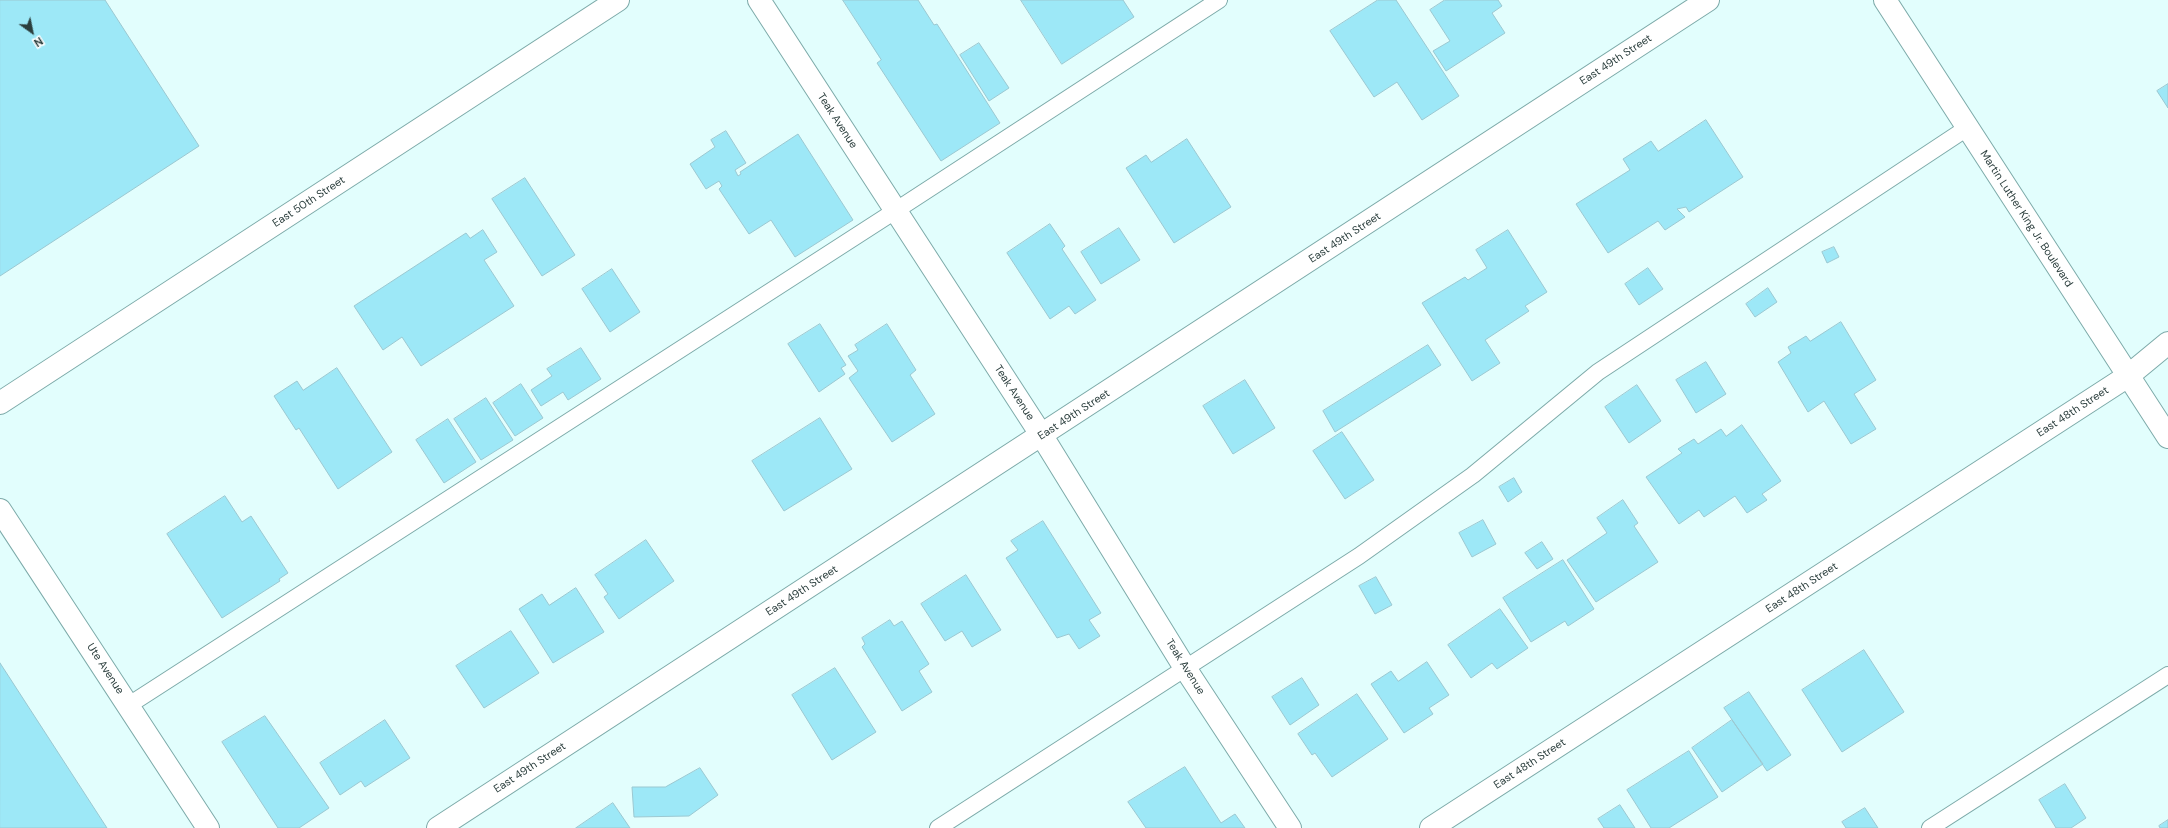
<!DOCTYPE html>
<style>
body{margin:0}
#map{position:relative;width:2168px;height:828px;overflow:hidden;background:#e2fefd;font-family:"DM Sans",sans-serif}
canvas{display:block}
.north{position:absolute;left:12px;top:12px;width:40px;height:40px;-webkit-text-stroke:3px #fff;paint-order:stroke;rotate:147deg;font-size:11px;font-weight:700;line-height:16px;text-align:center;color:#2b3e3d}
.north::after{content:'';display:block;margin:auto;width:14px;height:18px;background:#2b3e3d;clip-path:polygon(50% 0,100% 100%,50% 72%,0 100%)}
</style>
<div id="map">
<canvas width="2168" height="828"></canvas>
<div class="north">N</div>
</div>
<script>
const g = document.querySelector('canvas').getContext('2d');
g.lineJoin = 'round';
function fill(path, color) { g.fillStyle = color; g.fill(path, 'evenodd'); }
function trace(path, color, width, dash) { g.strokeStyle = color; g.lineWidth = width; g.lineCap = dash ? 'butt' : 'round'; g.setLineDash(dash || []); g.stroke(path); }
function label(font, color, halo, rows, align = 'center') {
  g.font = font + ' "DM Sans",sans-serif'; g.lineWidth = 3; g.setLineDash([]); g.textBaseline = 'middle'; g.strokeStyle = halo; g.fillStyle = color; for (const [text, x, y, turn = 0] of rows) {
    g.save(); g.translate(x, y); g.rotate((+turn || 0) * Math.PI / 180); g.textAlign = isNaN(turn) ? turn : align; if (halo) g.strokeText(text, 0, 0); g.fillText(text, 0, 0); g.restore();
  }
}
const building = new Path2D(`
 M0,0H105L199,146L0,276Z
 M843,0H918L934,25L937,24L1000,123L941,161L877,63L881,60Z
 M1021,0H1123L1134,17L1062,64Z
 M1378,0H1396L1459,96L1422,120L1397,82L1374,97L1330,31Z
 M1445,0H1498L1502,6L1492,13L1505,33L1446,71L1433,51L1450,41L1430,10Z
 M979,43L1009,88L989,101L960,55Z
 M2168,84V108L2157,91Z
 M1706,120L1743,177L1689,212L1686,207L1677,209L1685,217L1665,230L1658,221L1608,253L1576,204L1630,170L1623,159L1651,141L1658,151Z
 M726,131L746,163L735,170L738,176L741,174L740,172L798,134L853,220L795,257L771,220L749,234L719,189L722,186L719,181L706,189L690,164L715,147L711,140Z
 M1187,139L1231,207L1174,243L1126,168L1146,155L1151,162Z
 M525,178L575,255L542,276L492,199Z
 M1050,224L1065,246L1062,249L1096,300L1075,314L1069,306L1050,319L1007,253Z
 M1119,228L1140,260L1101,284L1081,252Z
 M483,230L497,252L484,260L514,306L421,366L402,337L383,350L354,306L466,233L470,238Z
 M1508,230L1547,292L1525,306L1529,311L1485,340L1500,363L1472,381L1422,303L1465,277L1468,280L1487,268L1476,250Z
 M1834,247L1839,257L1827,263L1822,252Z
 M1648,268L1663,289L1639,305L1625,284Z
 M612,269L640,312L610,332L582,289Z
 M1768,288L1777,302L1755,317L1746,304Z
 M1841,322L1876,380L1854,394L1876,429L1851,444L1824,401L1808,412L1778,362L1791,353L1788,347L1806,336L1810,341Z
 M820,324L846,365L841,368L845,374L819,392L788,344Z
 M887,324L916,370L910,375L935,414L892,442L849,378L858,371L848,356L858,350L855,345Z
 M1428,345L1441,365L1335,432L1323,411Z
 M581,348L601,379L568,400L563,392L541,406L531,390L552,376L547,369Z
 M1706,362L1726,394L1696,413L1676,380Z
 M337,368L392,452L338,489L299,428L296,430L274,396L297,381L303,390Z
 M1245,380L1275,428L1233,454L1203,406Z
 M521,384L543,418L515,436L493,403Z
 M1637,385L1661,421L1629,443L1605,407Z
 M486,398L513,440L481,460L454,419Z
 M820,418L852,469L784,511L752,461Z
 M448,419L476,462L444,483L416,440Z
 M1742,425L1781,481L1762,494L1767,500L1747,513L1735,496L1704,517L1699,510L1679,524L1646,477L1682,453L1678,449L1694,439L1698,444L1721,429L1726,436Z
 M1342,432L1374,480L1345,499L1313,451Z
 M1514,478L1522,492L1508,502L1499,487Z
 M225,496L242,522L251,516L288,573L279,579L280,581L222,618L167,534Z
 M1623,500L1638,523L1634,526L1658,562L1596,602L1567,560L1607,533L1597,518Z
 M1483,520L1496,544L1472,557L1459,533Z
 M1043,521L1101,613L1089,620L1100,636L1079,649L1069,634L1057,638L1006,558L1018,550L1011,541Z
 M646,540L674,581L619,619L604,597L608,594L595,575Z
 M1542,542L1553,559L1537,569L1525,553Z
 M1563,560L1594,609L1568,626L1565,621L1531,642L1503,598Z
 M966,575L1001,630L972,647L962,631L945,641L921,604Z
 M1376,577L1392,605L1375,614L1359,586Z
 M576,588L604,632L553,663L519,609L542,594L549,605Z
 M1500,609L1528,648L1497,669L1492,663L1471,678L1448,645Z
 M890,620L894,626L902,621L929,664L919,671L932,692L902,711L862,647L865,644L862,638Z
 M511,631L539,673L484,708L456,666Z
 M1864,650L1904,712L1842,752L1802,690Z
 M1427,662L1449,695L1429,708L1433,714L1404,733L1371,684L1391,671L1398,681Z
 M0,663L107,828H0Z
 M835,668L876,732L832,760L792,695Z
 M1302,678L1319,705L1290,725L1272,697Z
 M1749,692L1791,755L1767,771L1724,708Z
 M1357,694L1388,739L1332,777L1315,753L1312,755L1298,734Z
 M265,716L329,808L299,828H278L222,742Z
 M385,720L410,758L365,787L361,781L340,795L320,763Z
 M1732,720L1763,764L1722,792L1692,748Z
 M1689,751L1718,797L1669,828H1651L1627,790Z
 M1185,767L1221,823L1235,814L1245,828H1146L1128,802Z
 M700,768L718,795L689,816L634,817L632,787H665Z
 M2065,784L2086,818L2071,828H2056L2039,800Z
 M613,803L630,828H576Z
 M1620,805L1635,828H1604L1598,819Z
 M1865,808L1878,828H1846L1842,822Z
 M2168,820V828H2160L2159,826Z`);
fill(building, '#9de8f7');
trace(building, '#9bc8d1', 1);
const service = new Path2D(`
 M129,705L895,211L1219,0
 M938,828L1359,556L1473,475L1598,372L1967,128
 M1930,828L2168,675`);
const minor = new Path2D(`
 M759,0L1042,436L1185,668L1290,828
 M0,510L208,828
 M438,828L1708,0
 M1431,828L2128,376L2168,343`);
const secondary = new Path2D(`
 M1885,0L2168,437
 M0,403L618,0`);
trace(service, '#7daaa9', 18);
trace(minor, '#7daaa9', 24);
trace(secondary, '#7daaa9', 24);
trace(service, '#fff', 16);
trace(minor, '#fff', 22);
trace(secondary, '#fff', 22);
label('11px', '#2b3e3d', '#fff', [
 ["East 49th Street",1616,60,-33],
 ["Teak Avenue",837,121,57],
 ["East 50th Street",309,202,-33],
 ["Martin Luther King Jr. Boulevard",2026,219,57],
 ["East 49th Street",1345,238,-33],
 ["Teak Avenue",1014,393,57],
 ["East 48th Street",2073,412,-33],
 ["East 49th Street",1074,415,-33],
 ["East 48th Street",1802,588,-33],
 ["East 49th Street",802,591,-33],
 ["Teak Avenue",1185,667,58],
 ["Ute Avenue",105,669,57],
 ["East 48th Street",1530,764,-33],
 ["East 49th Street",530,768,-33]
]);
</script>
